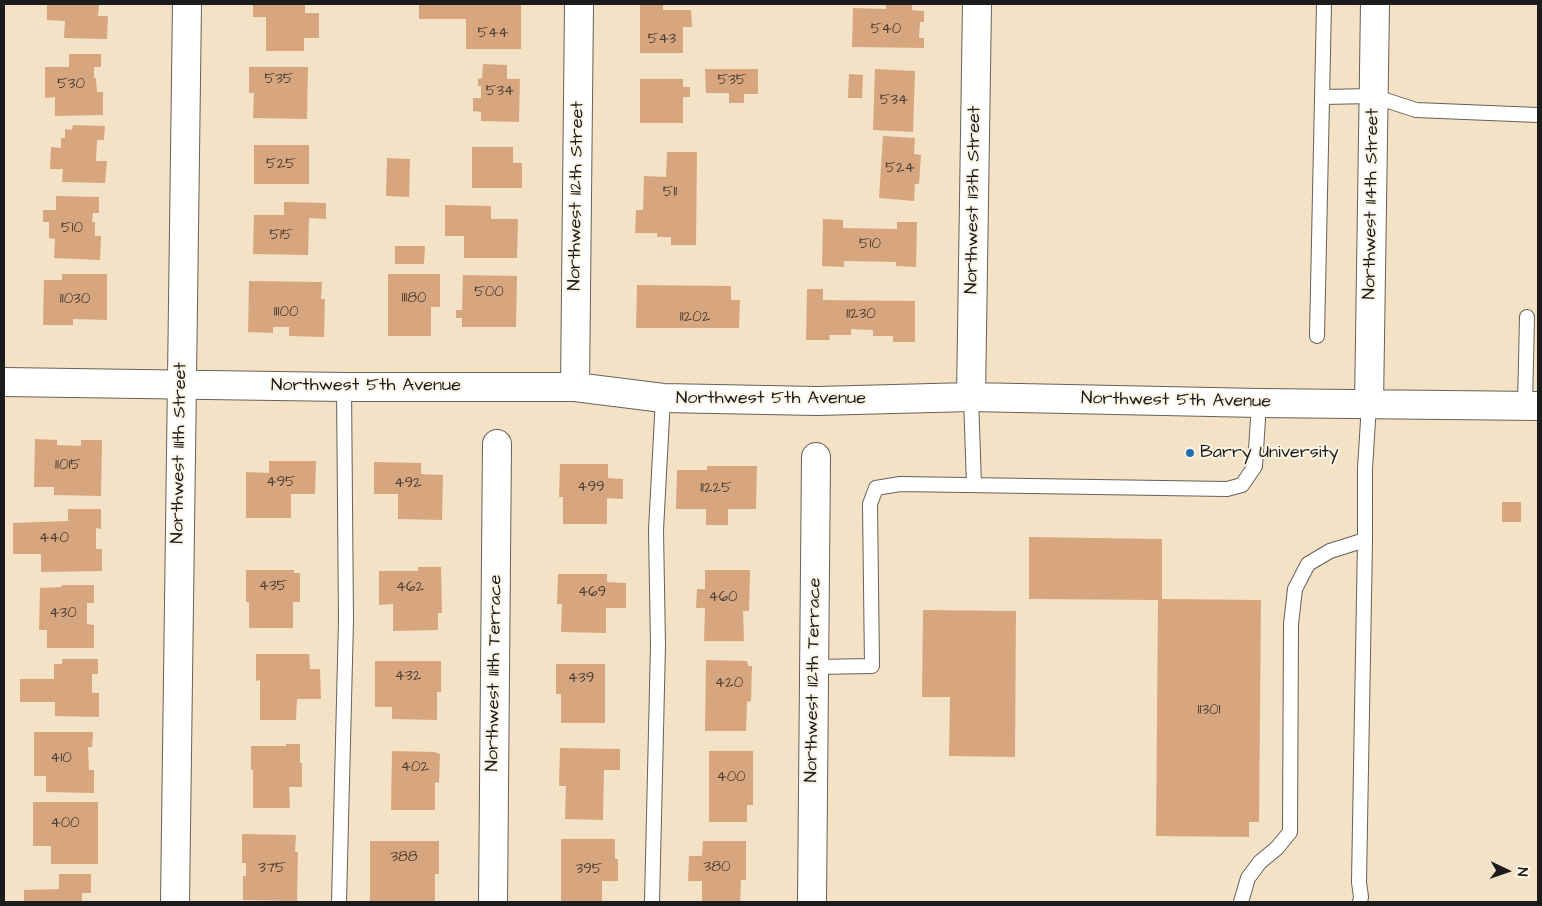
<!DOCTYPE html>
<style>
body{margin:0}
#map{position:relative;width:1542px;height:906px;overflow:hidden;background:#f3e2c5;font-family:"Architects Daughter",sans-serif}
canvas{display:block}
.frame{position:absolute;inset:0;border:5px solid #1c1c1c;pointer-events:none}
.north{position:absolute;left:1482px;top:846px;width:50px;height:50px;-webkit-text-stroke:4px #fcf5e5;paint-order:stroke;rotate:93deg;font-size:14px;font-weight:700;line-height:20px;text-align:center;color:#1c1c1c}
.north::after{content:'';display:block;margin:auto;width:18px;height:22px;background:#1c1c1c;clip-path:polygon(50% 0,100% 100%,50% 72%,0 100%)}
</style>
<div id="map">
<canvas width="1542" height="906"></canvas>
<div class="frame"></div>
<div class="north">N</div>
</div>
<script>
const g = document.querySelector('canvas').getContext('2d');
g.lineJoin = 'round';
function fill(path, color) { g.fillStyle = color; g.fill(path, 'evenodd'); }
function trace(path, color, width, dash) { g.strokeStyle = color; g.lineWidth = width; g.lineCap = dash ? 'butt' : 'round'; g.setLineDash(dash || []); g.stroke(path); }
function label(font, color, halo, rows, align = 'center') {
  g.font = font + ' "Architects Daughter",sans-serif'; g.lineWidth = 4; g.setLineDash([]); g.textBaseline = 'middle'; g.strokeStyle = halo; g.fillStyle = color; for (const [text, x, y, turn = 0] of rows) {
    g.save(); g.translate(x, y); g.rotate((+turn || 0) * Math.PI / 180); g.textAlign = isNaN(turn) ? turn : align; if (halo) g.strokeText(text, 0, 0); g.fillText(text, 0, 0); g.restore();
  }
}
fill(new Path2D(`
 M47,4H99L98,16H108L107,39L64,38L65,21L47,20Z
 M253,4H305V13H319V38H304V51H266V17H253Z
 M419,4H521V49H466V19H419Z
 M640,4H663V10H691L692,27H683V53H640Z
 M886,4H912V10L924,11V22H920L919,38H924V48L852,47L853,8L886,9Z
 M69,54H101V67H94V78H96L97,92H103V115L55,116V97L45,98V67H69Z
 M483,64L507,65V79H520L519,122L481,121V112L473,111V98H481V86H478V79L482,78Z
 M249,67H308L307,119L253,118L254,93H249Z
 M705,69H758V94H744V103H729V93H706Z
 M875,69L915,71L913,132L873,130Z
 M849,74L863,75L862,98H848Z
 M640,79H683V87H690V97H683V123H640Z
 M73,125L105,126L104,140H97L96,161H107L105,183L62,182L63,169H50L51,147L61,148V138H65V129L72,130Z
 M883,136L915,138L914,154L921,155L919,184H915L914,201L879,198Z
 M254,145H309V184H254Z
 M472,147H513V163H522V188H472Z
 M667,152H697L696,245H671V237H657V233H635L636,210H643L644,176L666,177Z
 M387,158L410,159L409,197L386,196Z
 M56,196L99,197V213H93L92,222H95V236H101L100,260L54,258L55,239L49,238V222H43V210H56Z
 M284,202L326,203V219L309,218L308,255L253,254L254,215H284Z
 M445,205L491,206V219H518L517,258H464V236H445Z
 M823,219L843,220V228L897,229V222H917L916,267L896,266V262L844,261V267L822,266Z
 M395,246H425L424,264H395Z
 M62,274H107V320L73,319V325H43L44,280H62Z
 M388,274H440V307H431V336H388Z
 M463,275L517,276L516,327H462V318H456V310H462Z
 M249,281L322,282L321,299H325L324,337L289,336V327H273V333L248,332Z
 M637,285L731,286V300H740L739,328H636Z
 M807,289H823V300L915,301V342H893V336H873V330L851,329V335H829L830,340H806Z
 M35,439L57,440V445L81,446V440H102L101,496L54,495V487H34Z
 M269,461H316L315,494H291V518H246V472L269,473Z
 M374,462L421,463V474L443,475L442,520L398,519V494H374Z
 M560,464H608V478L623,479V499L607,498V524H563V497H559Z
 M707,466H757L756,509H728V525H706V509H676L677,470H707Z
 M1502,502H1521V522H1502Z
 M68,509H101V529L96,528V549H102V571L41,572V554H13V523L68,521Z
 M1029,537L1162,539V599L1261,600L1259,822H1249V837L1156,836L1158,600L1029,599Z
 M418,567H441L442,613H438V630L393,631V604L379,605V571H418Z
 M246,570H294V573H300V602H293V628H249V602H246Z
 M705,570H750L749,611H743L744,641H704L705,608H696L697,589H705Z
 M558,574H607V582L626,583V608H606V633L561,632L562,604H557Z
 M62,585H94V603H87V624L94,625V648H47V630H39L40,588L61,587Z
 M923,610L1016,611L1015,757L949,756L950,697H922Z
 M256,654H309L310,669H320L321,699H297L296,720H260V680L256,681Z
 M62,659H98V674H92V693H99V717L55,716V702H20V679H54V664H62Z
 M706,660L747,661L748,666H752L751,701L747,702L746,731H705Z
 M375,661H441V692H437V720L392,719V707H375Z
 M556,664H605V723H561V694H556Z
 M34,732H93L92,747H88L89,770H94V793L46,792V776H34Z
 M286,744H300V763H302V787H289L290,808H253V770H251V746H286Z
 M560,748L620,749V770H604L603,820L565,819L566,786H559Z
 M392,751L435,752L440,754L439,783L435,782V810H391Z
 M709,751H753V805H747V822H709Z
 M33,802H98V864H51V846H33Z
 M242,834L296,835L295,852H298L297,901L243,900V876H246V863H242Z
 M561,839H615V859H618V881H602V902H561Z
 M370,841H439V874H435V902H370Z
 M703,841H746V880H741L740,902H702V881H688L689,856H702Z
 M59,874H91V893H82V902H24V890L59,889Z`), '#d7a67e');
const lane = new Path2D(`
 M1322,97L1373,96L1416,110L1538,115
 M1317,336L1324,4
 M971,397L974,485
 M1525,406L1527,317
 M815,667L872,666L870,504L876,488L900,484L1227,489L1242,485L1255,466L1259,403
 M339,902L346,620L344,387
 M652,902L658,645L656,530L663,398
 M1241,902L1248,878L1260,862L1277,848L1290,832L1291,624L1295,589L1308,564L1330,551L1365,540
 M1360,902L1361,897L1359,882L1365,540V468L1369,405`);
const street = new Path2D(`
 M4,382L344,387H575L663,398L817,401L971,397L1259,403L1538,406
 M575,387L579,4
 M971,397L977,4
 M1369,405L1375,4
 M493,902L497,444
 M812,902L816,457`);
const secondary = new Path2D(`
 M175,902L187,4`);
trace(lane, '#676157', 16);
trace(street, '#676157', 30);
trace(secondary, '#676157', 30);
trace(lane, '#fff', 14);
trace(street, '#fff', 28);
trace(secondary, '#fff', 28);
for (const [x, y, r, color] of [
 [1190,453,5,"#1f6fb2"]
]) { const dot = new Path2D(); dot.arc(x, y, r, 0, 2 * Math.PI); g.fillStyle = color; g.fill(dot); trace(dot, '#fcf5e5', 2); }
label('15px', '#4b3e34', null, [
 ["540",886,30],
 ["544",493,34],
 ["543",662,40],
 ["535",279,80],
 ["535",732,81],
 ["530",71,85],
 ["534",500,92],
 ["534",894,101],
 ["525",281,165],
 ["524",900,169],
 ["511",670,193],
 ["510",72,229],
 ["515",281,236],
 ["510",870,245],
 ["500",489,293],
 ["11180",414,299],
 ["11030",75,300],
 ["11100",286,313],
 ["11230",861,315],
 ["11202",695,318],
 ["11015",68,466],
 ["495",281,483],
 ["492",408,484],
 ["499",591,488],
 ["11225",716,489],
 ["440",54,539],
 ["435",273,587],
 ["462",410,588],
 ["469",592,593],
 ["460",723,598],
 ["430",63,614],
 ["432",408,677],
 ["439",581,679],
 ["420",729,684],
 ["11301",1209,711],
 ["410",61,759],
 ["402",415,768],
 ["400",731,778],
 ["400",65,824],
 ["388",404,858],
 ["380",717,868],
 ["375",272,869],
 ["395",589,870]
]);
label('18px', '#1c1c1c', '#fcf5e5', [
 ["Northwest 112th Street",577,196,-89],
 ["Northwest 113th Street",974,200,-89],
 ["Northwest 114th Street",1372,204,-89],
 ["Northwest 5th Avenue",366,386],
 ["Northwest 5th Avenue",771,399],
 ["Northwest 5th Avenue",1176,401,1],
 ["Northwest 111th Street",180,453,-89],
 ["Northwest 111th Terrace",495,673,-89],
 ["Northwest 112th Terrace",814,680,-89]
]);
label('18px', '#1c1c1c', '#fcf5e5', [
 ["Barry University",1200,453]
], 'left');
</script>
